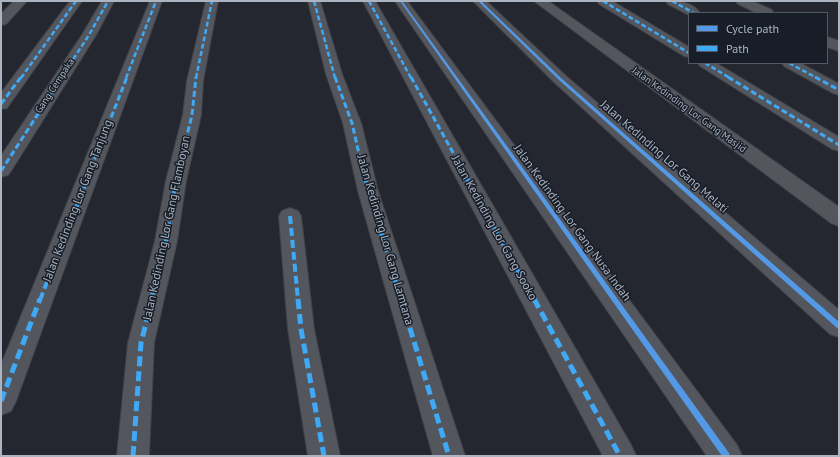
<!DOCTYPE html>
<style>
body{margin:0}
#map{position:relative;width:840px;height:457px;overflow:hidden;background:#24272f;font-family:"PT Sans",sans-serif}
canvas{display:block}
.frame{position:absolute;inset:0;border:2px solid #acb3c1;pointer-events:none}
.legend{position:absolute;left:688px;top:12px;width:140px;height:52px;box-sizing:border-box;background:#181e28;border:1px solid #535a65;margin:0;padding:5px 7px;list-style:none;font-size:12px;color:#acb3c1}
.legend li{display:flex;align-items:center;gap:8px;height:20px}
.legend b{width:20px;border:1px solid #535a65}
</style>
<div id="map">
<canvas width="840" height="457"></canvas>
<div class="frame"></div>
<ul class="legend">
<li><b style="height:5px;background:#5399e6"></b>Cycle path</li>
<li><b style="height:5px;background:#3fa9f5"></b>Path</li>
</ul>
</div>
<script>
const g = document.querySelector('canvas').getContext('2d');
g.lineJoin = 'round';
function trace(path, color, width, dash) { g.strokeStyle = color; g.lineWidth = width; g.lineCap = dash ? 'butt' : 'round'; g.setLineDash(dash || []); g.stroke(path); }
function fill(path, color) { g.fillStyle = color; g.fill(path, 'evenodd'); }
function label(font, color, halo, rows, align = 'center') {
  g.font = font + ' "PT Sans",sans-serif'; g.lineWidth = 3; g.setLineDash([]); g.textBaseline = 'middle'; g.strokeStyle = halo; g.fillStyle = color; for (const [text, x, y, turn = 0] of rows) {
    g.save(); g.translate(x, y); g.rotate((+turn || 0) * Math.PI / 180); g.textAlign = isNaN(turn) ? turn : align; if (halo) g.strokeText(text, 0, 0); g.fillText(text, 0, 0); g.restore();
  }
}
const minor = new Path2D(`
 M14,1H27L6,24L1,25V14Z
 M70,1H82L7,108L1,109V93Z
 M102,1H114L96,35L11,171L8,175L1,177V156L82,35Z
 M150,1H162L16,401L11,411L1,415V365Z
 M206,1H218L203,81L201,115L186,181L177,241L154,343L149,456H117L128,343L155,241L166,181L183,115L187,81Z
 M308,1H320L342,74L361,123L378,191L465,456H433L358,191L343,123L326,74Z
 M363,1H375L631,445L636,456H603Z
 M395,1H407L737,445L742,456H707Z
 M473,1H486L566,76L839,310V337L830,334L554,82Z
 M534,1H548L839,207V226L831,223Z
 M597,1H612L689,47V57L684,56L599,4Z
 M666,1C678,1 693,2 700,13H689V15L668,4Z
 M736,1H752L772,10L773,13H757L738,4Z
 M827,37L839,41V51L827,47Z
 M698,63H716L839,137V151L832,149L700,66Z
 M782,63H800L839,84V95L833,93L784,66Z
 M290,208L298,211L301,216L314,329L340,456H308L288,329L279,216L282,211Z`);
trace(minor, '#404248', 2);
fill(minor, '#54565d');
trace(new Path2D(`
 M314,1L335,78
 M369,1L411,78
 M603,1L689,53
 M672,1L694,13
 M705,63L730,78
 M789,63L817,78
 M21,78L76,1
 M61,78L89,35L108,1
 M126,78L156,1
 M196,78L212,1`), '#3fa9f5', 2.5, [5, 2.5]);
trace(new Path2D(`
 M335,77L352,123L364,176
 M411,77L466,176
 M728,77L839,145
 M815,77L839,90
 M1,104L21,77
 M1,171L62,77
 M88,176L127,77
 M177,176L192,115L196,77`), '#3fa9f5', 3, [6, 3]);
trace(new Path2D(`
 M364,175L401,300
 M465,175L534,300
 M290,216L298,300
 M40,300L89,175
 M151,300L166,241L177,175`), '#3fa9f5', 4, [8, 4]);
trace(new Path2D(`
 M298,299L301,329L324,456
 M401,299L449,456
 M534,299L620,456
 M1,401L40,299
 M133,456L141,343L152,299`), '#3fa9f5', 5, [10, 5]);
fill(new Path2D(`
 M400,1H402L729,453L730,456H722Z
 M478,1H481L561,78L839,322V329L837,328L559,80Z`), '#5399e6');
label('10px', '#acb3c1', '#181e28', [
 ["Gang Cempaka",55,86,-57],
 ["Jalan Kedinding Lor Gang Masjid",689,110,36]
]);
label('12px', '#acb3c1', '#181e28', [
 ["Jalan Kedinding Lor Gang Melati",664,157,41],
 ["Jalan Kedinding Lor Gang Tanjung",78,201,-69],
 ["Jalan Kedinding Lor Gang Nusa Indah",572,223,54],
 ["Jalan Kedinding Lor Gang Flamboyan",167,228,-78],
 ["Jalan Kedinding Lor Gang Sooko",494,228,61],
 ["Jalan Kedinding Lor Gang Lamtana",385,240,74]
]);
</script>
